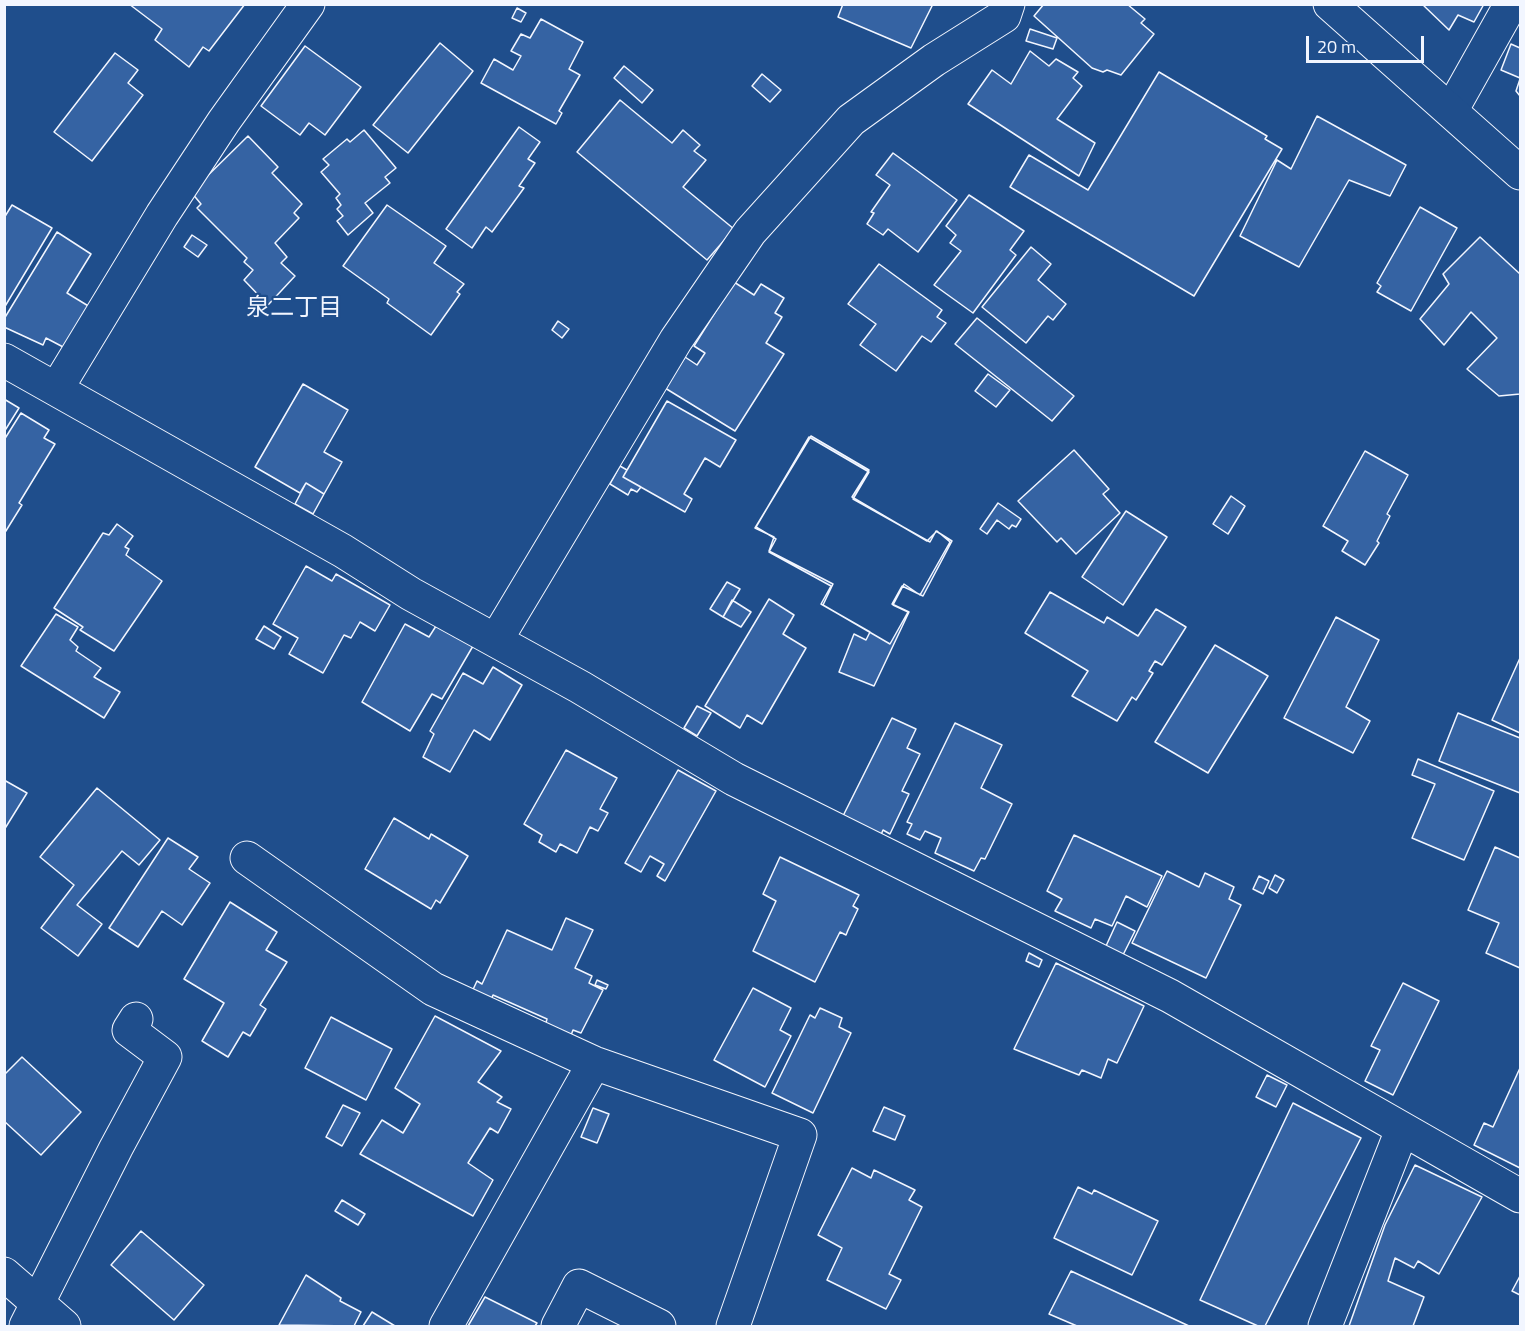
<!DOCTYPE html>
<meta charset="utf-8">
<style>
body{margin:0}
#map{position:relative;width:1525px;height:1331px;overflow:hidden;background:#1f4e8c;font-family:"Titillium Web",sans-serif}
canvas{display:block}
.frame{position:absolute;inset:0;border:6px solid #f2f6ff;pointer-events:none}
.scale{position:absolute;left:1306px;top:36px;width:118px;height:27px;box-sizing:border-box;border:3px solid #f2f6ff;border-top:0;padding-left:8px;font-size:18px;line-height:21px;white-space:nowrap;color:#f2f6ff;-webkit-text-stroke:4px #1f4e8c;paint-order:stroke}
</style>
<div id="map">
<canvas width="1525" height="1331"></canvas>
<div class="frame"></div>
<div class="scale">20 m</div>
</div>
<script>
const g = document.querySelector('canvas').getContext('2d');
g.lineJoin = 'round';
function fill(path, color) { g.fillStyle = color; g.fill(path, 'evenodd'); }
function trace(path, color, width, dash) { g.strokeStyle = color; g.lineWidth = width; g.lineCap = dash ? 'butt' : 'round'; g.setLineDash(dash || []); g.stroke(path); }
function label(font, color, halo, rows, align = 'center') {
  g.font = font + ' "Titillium Web","Noto Sans JP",sans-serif'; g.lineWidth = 4.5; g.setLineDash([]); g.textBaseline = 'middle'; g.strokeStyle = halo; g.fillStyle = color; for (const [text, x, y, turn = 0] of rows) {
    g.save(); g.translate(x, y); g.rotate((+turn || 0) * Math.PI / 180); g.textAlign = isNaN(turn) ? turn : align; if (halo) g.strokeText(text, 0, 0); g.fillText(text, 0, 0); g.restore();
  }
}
const building = new Path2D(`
 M129,4H245L209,51L203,47L189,67L155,40L162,29Z
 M843,4H933L911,48L838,17Z
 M1044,4H1127L1145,19L1141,23L1154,34L1121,75L1107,70L1103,72L1092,68L1034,16Z
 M1422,4H1484L1474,22L1458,15L1449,30Z
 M517,8L526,13L521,22L512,18Z
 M541,19L583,42L569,69L580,75L559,111L562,113L556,124L481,83L494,59L513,70L521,56L511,51L521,34L530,38Z
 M1030,29L1057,38L1053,49L1026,41Z
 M440,43L473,71L408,153L373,125Z
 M1511,44L1520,48V78L1501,70Z
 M305,46L361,87L325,135L309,123L300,135L261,106Z
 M1030,51L1049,66L1056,59L1078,72L1073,78L1082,86L1057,119L1095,143L1079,176L968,104L992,70L1011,84Z
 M115,53L138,70L128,83L143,95L92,161L54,132Z
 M624,66L653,90L642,103L614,78Z
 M1159,72L1267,136L1265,139L1282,149L1194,296L1010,187L1029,155L1088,190Z
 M762,74L781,90L770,102L752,86Z
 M1520,79V96L1516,91Z
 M620,100L672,143L683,130L700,145L694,151L706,160L683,187L734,229L707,260L577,152Z
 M1317,116L1406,165L1390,196L1349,180L1299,267L1240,236L1277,160L1291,169Z
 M519,127L540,142L528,159L535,163L519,186L524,188L492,232L486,227L472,248L446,229Z
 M364,130L396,168L385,177L390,183L365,203L373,213L348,235L337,221L343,216L337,209L341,205L336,198L340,194L321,172L329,165L323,159L347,139L350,142Z
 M248,136L278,167L272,173L302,204L294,213L299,218L275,243L287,257L281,263L295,276L268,305L244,280L253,270L244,262L247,258L197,208L201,204L191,192Z
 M893,153L957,200L918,252L888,229L883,235L867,224L874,213L871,212L890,185L876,175Z
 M969,195L1024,231L1010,250L1016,255L973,313L934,285L961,251L950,243L956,235L946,226Z
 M12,205L52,228L4,308V218Z
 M387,205L446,246L434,263L464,284L457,292L460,294L431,335L387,303L389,299L343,266Z
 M1420,207L1457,228L1411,311L1377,292L1381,286L1377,283Z
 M57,232L91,254L67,293L90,307L65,348L46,338L43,345L4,327V319Z
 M192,235L207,245L198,257L184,247Z
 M1480,237L1520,274V394L1499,396L1467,369L1497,338L1471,312L1444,345L1420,319L1449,284L1443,274Z
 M1031,247L1051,264L1038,280L1066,304L1053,320L1048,316L1026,343L982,307Z
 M879,264L942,310L937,317L946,323L931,342L922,336L896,371L860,345L876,324L848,304Z
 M734,282L754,295L761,284L784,298L775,313L782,317L766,343L784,354L735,431L665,388L685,357L697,365L705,353L694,346Z
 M977,318L1074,396L1052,421L955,344Z
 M558,321L569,329L562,338L552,330Z
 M988,374L1010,390L996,407L975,391Z
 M303,384L348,410L324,452L342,462L324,494L306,483L300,493L255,467Z
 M4,399L19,408L4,432Z
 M667,401L736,440L720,467L705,458L684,494L692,499L685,512L623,477Z
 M21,413L49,430L44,438L55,444L19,503L22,505L4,534V440Z
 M811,436L869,470L852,497L927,541L937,531L950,542L920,595L904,584L893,605L908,612L890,644L823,605L833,584L769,551L774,537L755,528Z
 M809,437L869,472L853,499L930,542L936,531L952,541L923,596L902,586L892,604L909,612L874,686L839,672L854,634L866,640L870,632L821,604L831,586L769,552L776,539L756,527Z
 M1074,450L1109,489L1103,494L1120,513L1076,554L1061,538L1057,542L1018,501Z
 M1365,451L1408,475L1387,514L1390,516L1377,541L1379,543L1365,565L1342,551L1348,541L1323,526Z
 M620,466L627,470L623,477L641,487L637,492L631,489L628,495L610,484Z
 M306,483L324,494L313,514L295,504Z
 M1231,496L1245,506L1228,534L1213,524Z
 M998,503L1021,519L1016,527L1012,525L1009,529L997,520L987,534L980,529Z
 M1126,511L1167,537L1123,605L1082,577Z
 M117,524L133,536L125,547L129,549L126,555L162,581L114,651L80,630L83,627L54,608L103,533L109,535Z
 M306,566L332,581L336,574L390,605L375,631L360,622L351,638L344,635L323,673L289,654L298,638L273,624Z
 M727,582L740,589L723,617L710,609Z
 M1050,592L1104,623L1107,617L1138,636L1156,609L1186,627L1162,665L1155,661L1149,671L1153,673L1136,700L1132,697L1117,721L1072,696L1088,671L1025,633Z
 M769,599L794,615L783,634L806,648L762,724L747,715L740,728L705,706Z
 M732,600L751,612L741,627L723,617Z
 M56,614L78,627L70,640L78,647L76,651L101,668L94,677L120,692L104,718L21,666Z
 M1336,617L1379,640L1346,707L1370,721L1353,753L1284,718Z
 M405,624L429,637L436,626L473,646L442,699L432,694L410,731L362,702Z
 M264,626L281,637L274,649L256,639Z
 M1215,645L1268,676L1208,773L1155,742Z
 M1520,658V733L1492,720Z
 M493,667L522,685L490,740L474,730L450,772L423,757L434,734L430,731L463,673L483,684Z
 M697,706L711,713L697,736L684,728Z
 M1458,713L1520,738V793L1439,761Z
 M892,718L916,729L907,748L920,754L902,791L909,794L890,834L883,830L881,835L843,816Z
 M955,723L1002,745L981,788L1012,804L985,859L981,858L974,871L935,853L941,838L925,831L920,840L907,834L912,824L907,822Z
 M566,750L617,778L600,809L608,813L598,831L590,827L577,853L560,844L556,852L539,842L542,835L524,824Z
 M1418,759L1494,791L1464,860L1412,838L1435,784L1412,775Z
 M678,770L716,791L665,881L657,876L664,864L650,856L641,872L625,863Z
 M4,780L27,793L4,830Z
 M97,788L160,840L139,865L122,851L77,905L102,924L78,956L41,928L74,885L40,857Z
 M394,818L429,839L431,834L468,856L440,903L436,900L431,909L365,869Z
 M1074,835L1162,876L1147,907L1126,896L1112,926L1095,919L1091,928L1055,911L1062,899L1047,891Z
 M168,838L198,857L189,869L210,883L182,925L162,911L138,947L109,928Z
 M1495,847L1520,858V968L1486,953L1499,923L1468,910Z
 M780,857L859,895L853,906L858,909L848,930L846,935L840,932L815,982L753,951L776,901L763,894Z
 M1167,871L1199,887L1205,873L1234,887L1229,899L1241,905L1206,978L1132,943Z
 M1275,875L1284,880L1277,893L1269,888Z
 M1259,876L1269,881L1263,894L1253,889Z
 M230,902L277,932L266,950L287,962L260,1005L266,1009L250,1036L243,1032L228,1057L202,1041L224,1003L184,979Z
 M566,918L593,930L575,968L592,976L589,983L603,990L581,1033L573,1030L570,1038L545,1026L547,1019L493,995L489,1005L470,996L477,981L482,984L507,930L552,950Z
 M1117,922L1135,931L1123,955L1106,946Z
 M1029,953L1042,960L1039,967L1026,961Z
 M1056,963L1144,1006L1117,1063L1108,1059L1101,1078L1082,1070L1079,1075L1014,1049Z
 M597,980L608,985L606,989L595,985Z
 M1403,983L1439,1001L1393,1095L1365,1081L1380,1050L1371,1046Z
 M753,988L791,1008L780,1030L791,1036L765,1087L714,1060Z
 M820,1008L842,1018L839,1027L851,1033L813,1113L772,1093L810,1015L815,1018Z
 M435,1016L501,1051L478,1082L502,1097L497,1102L511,1109L498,1133L490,1128L468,1163L493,1180L473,1216L360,1154L382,1120L403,1133L420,1104L395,1088Z
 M331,1017L392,1049L366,1100L305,1068Z
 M22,1057L81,1112L41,1155L4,1121V1075Z
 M1520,1068V1168L1474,1145L1484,1123L1493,1127Z
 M1267,1075L1287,1085L1276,1107L1256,1097Z
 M1293,1103L1361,1138L1265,1326H1258L1200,1300Z
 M343,1105L360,1113L342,1146L326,1137Z
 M884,1107L905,1116L895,1140L873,1131Z
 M593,1108L609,1114L597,1143L581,1137Z
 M1415,1165L1482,1197L1439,1274L1418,1261L1414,1268L1395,1258L1388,1281L1424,1297L1413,1326H1349L1385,1225Z
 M852,1168L871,1178L874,1170L915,1190L909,1200L922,1207L889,1274L901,1280L886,1309L827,1280L842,1248L818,1235Z
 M1078,1187L1092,1194L1094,1190L1158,1221L1132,1275L1054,1238Z
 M342,1200L365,1214L358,1225L335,1211Z
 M141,1231L204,1285L174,1320L111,1265Z
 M1071,1271L1189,1326H1077L1049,1314Z
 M306,1275L341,1298L340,1301L361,1312L354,1326L279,1325Z
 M1520,1276V1295L1512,1291Z
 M485,1297L537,1323L535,1326H468Z
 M372,1312L395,1326H363Z`);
fill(building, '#3563a3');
trace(building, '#f2f6ff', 1.5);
const street = new Path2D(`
 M1451,111L1511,4
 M4,360L343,551L411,594L580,687L734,779L1170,996L1520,1196
 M57,388L162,215L224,121L308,4
 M496,640L676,340L750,232L851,120L934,60L1004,16L1008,4
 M247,858L433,989L594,1063L800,1135L733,1326
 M4,1274L64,1326
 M26,1326L116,1148L165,1057L129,1030L136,1019
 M446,1326L594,1063
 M558,1326L579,1286L659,1326
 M1325,1326L1402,1130`);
const highway = new Path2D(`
 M1330,4L1520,173`);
trace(street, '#f2f6ff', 35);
trace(highway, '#f2f6ff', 35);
trace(street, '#1f4e8c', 33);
trace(highway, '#1f4e8c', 33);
label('24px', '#f2f6ff', '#1f4e8c', [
 ["泉二丁目",294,309]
]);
</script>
